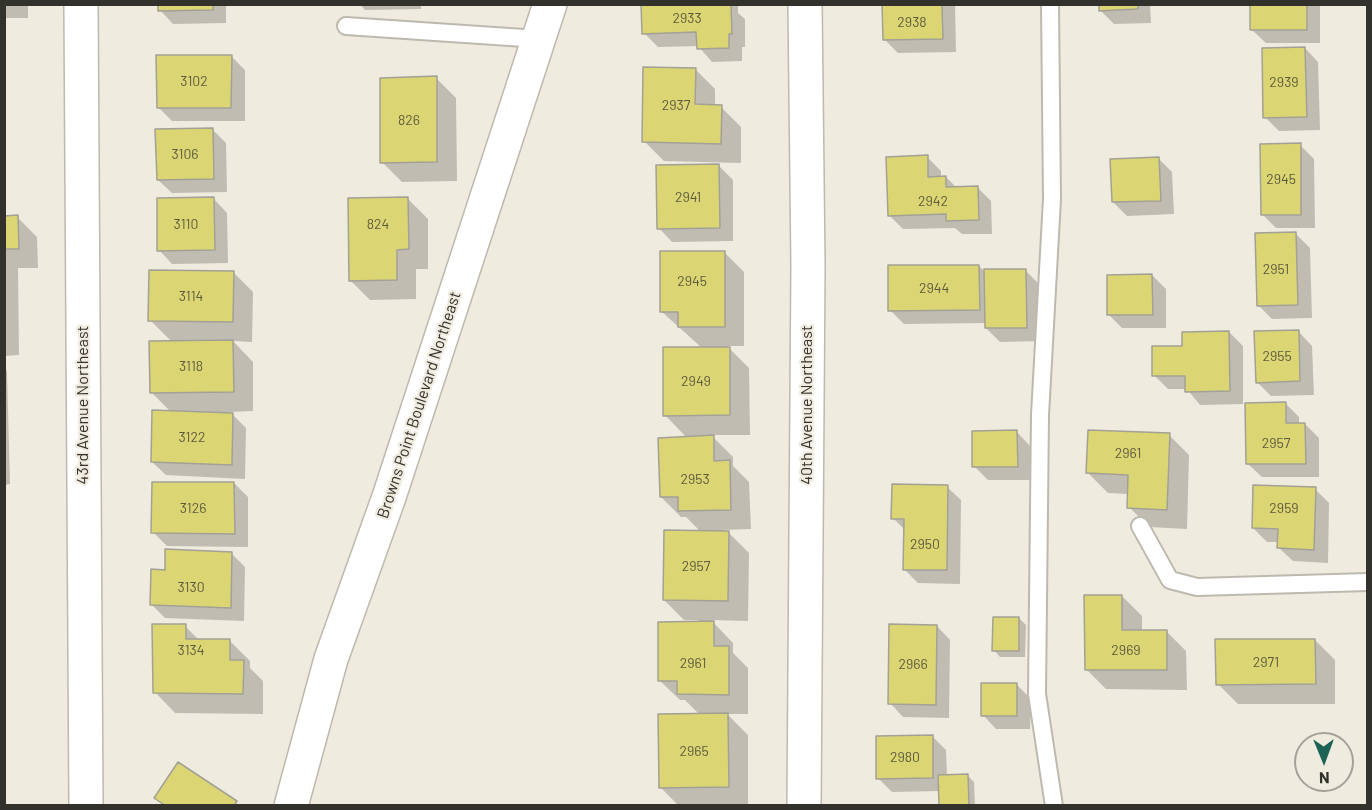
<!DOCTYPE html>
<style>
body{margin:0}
#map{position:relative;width:1372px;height:810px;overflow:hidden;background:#f0ebdf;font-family:Barlow,sans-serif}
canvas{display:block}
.frame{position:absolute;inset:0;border:6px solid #33312c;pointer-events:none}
.north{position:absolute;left:1294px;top:732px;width:60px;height:60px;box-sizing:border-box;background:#f0ebdf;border:2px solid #a4a197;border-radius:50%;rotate:179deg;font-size:16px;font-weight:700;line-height:24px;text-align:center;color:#33312c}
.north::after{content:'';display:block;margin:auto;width:21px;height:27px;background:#1c6356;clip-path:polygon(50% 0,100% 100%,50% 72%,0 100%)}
</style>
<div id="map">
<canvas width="1372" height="810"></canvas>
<div class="frame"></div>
<div class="north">N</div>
</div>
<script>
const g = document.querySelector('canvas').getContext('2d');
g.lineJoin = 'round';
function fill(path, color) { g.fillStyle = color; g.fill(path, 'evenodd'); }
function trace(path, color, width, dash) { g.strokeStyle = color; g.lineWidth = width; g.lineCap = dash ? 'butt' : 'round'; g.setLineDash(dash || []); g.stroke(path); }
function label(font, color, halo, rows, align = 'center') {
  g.font = font + ' Barlow,sans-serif'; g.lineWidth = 4.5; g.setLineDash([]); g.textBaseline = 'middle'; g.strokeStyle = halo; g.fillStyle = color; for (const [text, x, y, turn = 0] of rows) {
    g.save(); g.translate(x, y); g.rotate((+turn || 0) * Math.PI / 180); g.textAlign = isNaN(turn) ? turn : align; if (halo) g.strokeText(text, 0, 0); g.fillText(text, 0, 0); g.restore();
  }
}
fill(new Path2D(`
 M4,4H28V18H4Z
 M160,4H226V23L173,24L160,10Z
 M360,4H421V9L365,10Z
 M643,4H738V13L745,19V47H742V61L712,62L698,46L658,47L644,33Z
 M884,4H955L956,52L898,53L884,39Z
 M1100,4H1150L1151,23L1114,24L1100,10Z
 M1252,4H1320V43H1266L1252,30Z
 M1305,48L1318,62L1320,130L1279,131L1265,117Z
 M231,56L245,70V121H172L158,107Z
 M695,69L715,89V106L721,107L741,127V163L664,161L644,141Z
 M436,78L456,98L457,181L402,182L382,162Z
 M212,129L226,143L227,192L172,193L158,180Z
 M1300,145L1314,159L1315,228H1276L1262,214Z
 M927,157L941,171V178L946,177L957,188H978L991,201L992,234H962L955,228L903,229L890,216Z
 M1159,159L1172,172L1174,214L1127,216L1113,202Z
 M719,166L733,180V241L672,242L659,228Z
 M214,199L227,213L228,263L172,264L159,250Z
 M408,199L428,219V269H416V299L370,300L350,280Z
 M4,217H17L37,237L38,268H18L19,355L4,356Z
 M1296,234L1310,248L1312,318L1272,319L1258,305Z
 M724,252L744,272V346H727L749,368L750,435H711L733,457V466L749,482L751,529L722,530V533H729L749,553L748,621L711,620L733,643V653L748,668V714H727L748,735V806H679L660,787L700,715L685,700H680L659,680L698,623V620H684L664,600L701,532L686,517H681L661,497L687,438L665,415L702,348L661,311Z
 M979,266L986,273L1025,270L1039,284L1040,341L1000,342L986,328V323L904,324L890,310Z
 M233,272L253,292L252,342L233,341L253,362V411L230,412L246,428L245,479L166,475L152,462L171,412L151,392L172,342L150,320Z
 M1152,275L1166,289V328H1122L1108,314Z
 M1229,332L1243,346V404L1200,405L1187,389H1168L1154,375L1183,348Z
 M1299,332L1312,346L1314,395L1271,396L1257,382Z
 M4,369L7,371L10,484L4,485Z
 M1285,403L1299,417V424H1305L1319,438V477H1262L1248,464Z
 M1017,432L1030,446L1031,480H988L974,466Z
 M1169,435L1189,455L1187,529L1149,527L1129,507V494L1108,493L1088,473Z
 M234,483L248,497V547L167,546L153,532Z
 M947,487L961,500L960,584L918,583L904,569L905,530L893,518Z
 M1315,489L1329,503L1328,563L1293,561L1279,548V542H1267L1253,528Z
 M231,553L245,567L244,621L165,618L151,604Z
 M1122,596L1142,616V631H1166L1186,651L1187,690L1106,689L1086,669Z
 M1019,618L1026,625L1025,657H1000L994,650Z
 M185,626L200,641H230L250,661V668L263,681V714L175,713L155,692Z
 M937,626L950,640L949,718L903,717L890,703Z
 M1315,640L1335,660V704H1238L1218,684Z
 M1017,685L1031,699L1030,729H996L983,715Z
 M932,736L946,750L947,776H968L974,782L975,806H940V791L892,792L878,778Z`), '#0003');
const building = new Path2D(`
 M158,4H213V10L158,11Z
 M641,4H731L732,34H729V48L697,49L696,32L642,34Z
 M882,4H942L943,39L883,40Z
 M1099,4H1138V9L1099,11Z
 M1250,4H1307V30H1250Z
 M1305,47L1307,117L1263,118L1262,48Z
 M156,55H232L231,108H157Z
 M643,67L696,68L695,104L722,105L721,144L642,142Z
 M437,76V162L380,163V78Z
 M213,128L214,179L157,180L155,129Z
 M1301,143V215H1261L1260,144Z
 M928,155V177L946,176V187L978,186L979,220L946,221V214L888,216L886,157Z
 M1159,157L1161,201L1112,202L1110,159Z
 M719,164L720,228L657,229L656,165Z
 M214,197L215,250L157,251V198Z
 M408,197L409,249L397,250V280L349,281L348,198Z
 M18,215L19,249H4V216Z
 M1296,232L1298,305L1257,306L1255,233Z
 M660,251H725V327H678V312H660Z
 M888,265H979L980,310L888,311Z
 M984,269H1026L1027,328H985Z
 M149,270L234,271L233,322L148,321Z
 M1152,274L1153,315H1107V275Z
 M1299,330L1300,381L1256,383L1254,331Z
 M1229,331L1230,391L1185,392V376H1152V346H1182V332Z
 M233,340L234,392L150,393L149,341Z
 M663,347H730V415L663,416Z
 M1286,402V423H1305L1306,464H1246L1245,403Z
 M152,410L233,413L232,465L151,462Z
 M1017,430L1018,467H972V431Z
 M1088,430L1170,433L1167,510L1127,508L1128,475L1086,473Z
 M714,435V461L730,460L731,510L678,511V497H660L658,438Z
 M152,482H234L235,534L151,533Z
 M892,484L948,485L947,570H903L904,519H891Z
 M1253,485L1316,487L1314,550L1277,548L1278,529L1252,528Z
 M664,530L729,531L728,601L663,600Z
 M165,549L232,552L231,608L150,605L151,569L165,570Z
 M1084,595H1122V630H1167V670H1085Z
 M993,617H1019V651H992Z
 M714,621V646H729V695L677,694V681H658V622Z
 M152,624H186V639H230V660H244L243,694L153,693Z
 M889,624L937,625L936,705L888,704Z
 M1215,639H1315L1316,684L1216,685Z
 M981,683H1017V716H981Z
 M728,713L729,787L659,788L658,714Z
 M933,735V778L876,779V736Z
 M178,762L237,801L234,806H166L154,798Z
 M968,774L969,805L939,806L938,775Z`);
fill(building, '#dcd573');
trace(building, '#a2a196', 1.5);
const lane = new Path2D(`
 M1050,4L1052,199L1040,415L1037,694L1054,806
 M346,26L539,39
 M1140,526L1170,580L1197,587L1368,582`);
const street = new Path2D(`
 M81,4L86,806
 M804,806L808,267L805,4`);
const secondary = new Path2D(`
 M291,806L331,659L389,497L550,4`);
trace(lane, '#beb9ae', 20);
trace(street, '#beb9ae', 36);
trace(secondary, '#beb9ae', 36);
trace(lane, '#fff', 16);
trace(street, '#fff', 33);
trace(secondary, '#fff', 33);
label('14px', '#5d5a3e', null, [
 ["2933",687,18],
 ["2938",912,22],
 ["3102",194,81],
 ["2939",1284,82],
 ["2937",676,105],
 ["826",409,120],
 ["3106",185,154],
 ["2945",1281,179],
 ["2941",688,197],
 ["2942",933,201],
 ["3110",186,224],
 ["824",378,224],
 ["2951",1276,269],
 ["2945",692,281],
 ["2944",934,288],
 ["3114",191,296],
 ["2955",1277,356],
 ["3118",191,366],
 ["2949",696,381],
 ["3122",192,437],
 ["2957",1276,443],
 ["2961",1128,453],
 ["2953",695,479],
 ["3126",193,508],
 ["2959",1284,508],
 ["2950",925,544],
 ["2957",696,566],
 ["3130",191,587],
 ["3134",191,650],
 ["2969",1126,650],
 ["2971",1266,662],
 ["2961",693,663],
 ["2966",913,664],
 ["2965",694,751],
 ["2980",905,757]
]);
label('16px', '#33312c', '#f0ebdf', [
 ["43rd Avenue Northeast",83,405,-90],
 ["Browns Point Boulevard Northeast",419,405,-72],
 ["40th Avenue Northeast",807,405,-90]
]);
</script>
